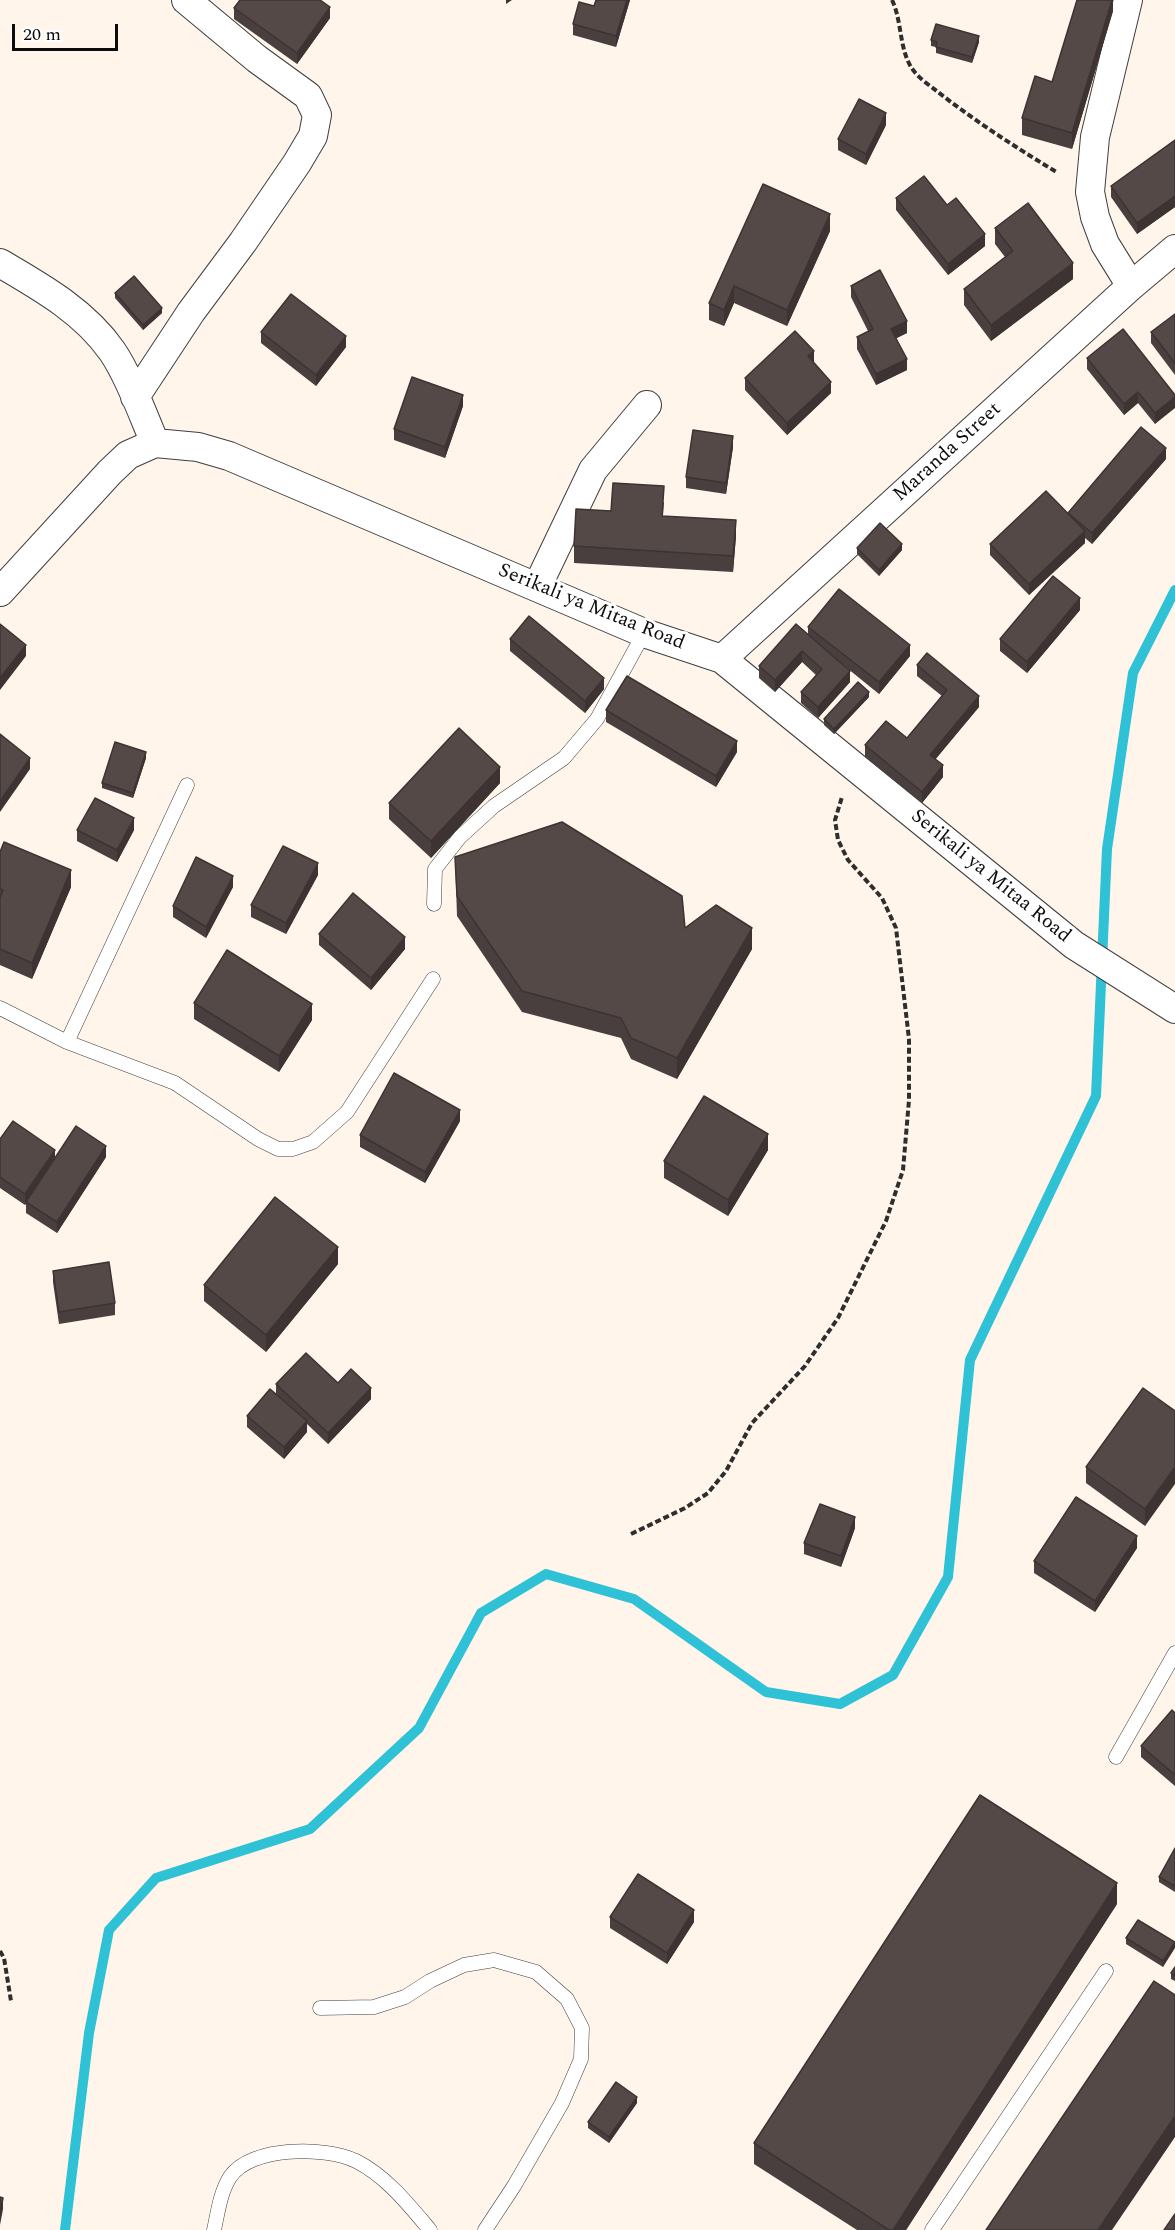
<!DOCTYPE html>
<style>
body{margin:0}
#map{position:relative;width:1175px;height:2230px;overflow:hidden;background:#fff5eb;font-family:Spectral,serif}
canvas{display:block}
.scale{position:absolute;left:12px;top:24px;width:106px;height:27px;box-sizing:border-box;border:3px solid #0c0c0c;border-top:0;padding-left:8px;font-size:18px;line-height:21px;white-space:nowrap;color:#0c0c0c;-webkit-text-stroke:4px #fff;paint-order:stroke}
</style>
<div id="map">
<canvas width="1175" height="2230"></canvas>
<div class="scale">20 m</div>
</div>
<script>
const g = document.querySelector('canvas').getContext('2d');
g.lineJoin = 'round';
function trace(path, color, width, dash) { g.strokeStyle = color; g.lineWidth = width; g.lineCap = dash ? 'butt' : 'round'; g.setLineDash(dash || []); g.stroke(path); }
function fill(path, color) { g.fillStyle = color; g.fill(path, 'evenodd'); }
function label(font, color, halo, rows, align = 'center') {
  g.font = font + ' Spectral,serif'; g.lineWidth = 6; g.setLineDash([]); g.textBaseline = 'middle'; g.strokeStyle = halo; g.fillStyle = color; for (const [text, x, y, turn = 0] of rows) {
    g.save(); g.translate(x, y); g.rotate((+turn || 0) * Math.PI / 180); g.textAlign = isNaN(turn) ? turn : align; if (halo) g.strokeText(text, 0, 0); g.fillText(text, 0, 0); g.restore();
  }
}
trace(new Path2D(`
 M65,2230L89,2033L109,1930L156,1878L310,1829L419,1728L481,1613L546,1574L634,1599L766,1692L840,1704L893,1675L948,1577L970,1360L1096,1096L1107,849L1133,673L1175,590`), '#2fc1d5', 10);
const lane = new Path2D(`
 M434,904L435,869L460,837L494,806L564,758L597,719L644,633
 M0,1008L67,1042L175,1083L258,1139L278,1149H293L313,1142L347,1112L433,979
 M67,1042L187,785
 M1116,1757L1175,1653
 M320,2008L374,2007L405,1997L430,1981L464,1965L494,1960L536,1972L567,1999L582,2028L581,2059L562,2103L514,2186L485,2230
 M214,2230C218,2212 220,2193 230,2177C251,2146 325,2146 356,2161C386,2176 409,2205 430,2230
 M932,2230L1106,1971`);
const street = new Path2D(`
 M1128,0L1095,137L1090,192L1095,217L1105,244L1131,286
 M0,263C41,287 84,311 112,351C129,376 143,415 155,443
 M135,397L191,312L243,242L297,163L313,136L317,115L308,96L257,59L186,0
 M155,443L198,447L229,456L644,633L722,659L1074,945L1175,1009
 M537,587L593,470L647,405
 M0,592L110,472L128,455L155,443
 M722,659L1131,286L1175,249`);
trace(lane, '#3f3f3f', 15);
trace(street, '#3f3f3f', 30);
trace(new Path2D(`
 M892,0C902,21 899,47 911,67C917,77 929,85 938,92C976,122 1017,148 1058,173
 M631,1534L685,1508L708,1493L726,1471L752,1423L805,1366L838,1318L886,1221L903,1170L909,1100V1039L896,928L882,898L848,860L838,840L835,820L842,797
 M0,1951L4,1958L11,2001`), '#2e2e2e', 4, [6, 3]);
trace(lane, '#fff', 14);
trace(street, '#fff', 28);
fill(new Path2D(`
 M630,0L616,47L573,35V24L594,6Z
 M1113,0V11L1072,149L1022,135V118L1052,82Z
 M234,8L330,18L297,64L234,19Z
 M931,40L979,42L972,63L936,53V47L931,46Z
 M886,125L866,165L838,150V139Z
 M1175,140V207L1137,234L1111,197V186Z
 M763,184L830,231L787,326L734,303L724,326L709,320V303Z
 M896,198L947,205L985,246L948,275L896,210Z
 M995,228L1073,279L991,341L964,305V289L1005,257L995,244Z
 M851,286L907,333L896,338L907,370L876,385L857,349V337L868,331L851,297Z
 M115,293L162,313L143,330L115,298Z
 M1175,314V375L1151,343V332Z
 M261,332L346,347L316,386L261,343Z
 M1087,358L1175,395L1155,424L1138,403L1124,415L1087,369Z
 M814,363L831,393L787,435L745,390V378Z
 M463,406L445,458L394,440V429Z
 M733,447L726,494L686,488V477Z
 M1166,459L1092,544L1085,538V543L1029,595L990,555V544L1068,514V513Z
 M664,502L663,516L736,536L733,572L574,563V546L611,511Z
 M857,548L902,550L879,576L857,554Z
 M1080,610L1027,673L1000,651V639Z
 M808,627L910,656L879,694L842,664L850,682L818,718L801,703V692L816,675L802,662L775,692L759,678V666L808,635Z
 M510,639L604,689L585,713L510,651Z
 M917,665L979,707L935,759L943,777L922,803L865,757V745L907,738L942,696L917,676Z
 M869,697L834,734L824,725V719Z
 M606,710L737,752L716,787L606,722Z
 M146,758L133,798L102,788V783Z
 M500,783L431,858L389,819V803Z
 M77,830H134L117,862L77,841Z
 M0,852L71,887L32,979L0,965Z
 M455,857L752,949L677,1079L631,1059L621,1038L522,1012L457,916Z
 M318,875L286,934L251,917V905Z
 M233,887L206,938L173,917V906Z
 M319,934L405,949L371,990L319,945Z
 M194,1003L312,1020L279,1072L194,1019Z
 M460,1121L425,1183L360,1147V1135Z
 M0,1139L55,1157H106L57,1233L26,1213V1204L25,1205L0,1188Z
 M768,1150L728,1216L664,1178V1161Z
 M338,1264L266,1352L204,1301V1285Z
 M53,1271L115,1303V1315L59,1324L53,1282Z
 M338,1383L371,1399L328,1444L307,1424V1432L284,1459L247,1427V1416L276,1395V1384Z
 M1175,1411L1145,1526L1086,1483V1467Z
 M855,1528L841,1567L804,1554V1543Z
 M1137,1548L1095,1612L1034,1573V1561Z
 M1175,1713V1786L1141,1757V1746Z
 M1175,1848V1892L1159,1882V1877Z
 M1117,1904L906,2230H857L754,2164V2143Z
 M610,1917L694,1922L667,1964L610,1928Z
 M1126,1938L1175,1942L1163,1967L1126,1944Z
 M1175,1967V1981L1171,1979V1973Z
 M637,2103L609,2143L588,2128V2122Z`), '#493f3e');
fill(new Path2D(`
 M506,0H512L506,4Z
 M627,0H630L616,47V36Z
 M1112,0H1113V11L1072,149V133Z
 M330,7V18L297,64V53Z
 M979,36V42L972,63V57Z
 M886,113V125L866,165V154Z
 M1175,196V207L1137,234V223Z
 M830,214V231L787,326V310Z
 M985,234V246L948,275V264Z
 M1073,263V279L991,341V325Z
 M734,286V303L724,326V310Z
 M162,308V313L143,330V325Z
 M907,321V333L891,341V329Z
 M346,336V347L316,386V375Z
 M814,351V363L808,356Z
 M907,359V370L876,385V374Z
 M831,382V393L787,435V423Z
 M1138,392V403L1124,415V404Z
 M463,395V406L445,458V447Z
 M1175,397V408L1155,424V413Z
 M733,436V447L726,494V483Z
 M1166,448V459L1092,544V533Z
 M736,520V536L733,572V556Z
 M1085,531V543L1029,595V584Z
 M902,544V550L879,576V570Z
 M1080,598V610L1027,673V662Z
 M26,645V656L0,690V678Z
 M910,645V656L879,694V682Z
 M802,651V662L775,692V680Z
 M850,671V682L818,718V707Z
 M604,678V689L585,713V701Z
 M869,692V697L834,734V729Z
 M979,696V707L930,766V755Z
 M737,741V752L716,787V776Z
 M146,752V758L133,798V793Z
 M30,758V769L0,812V801Z
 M943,765V777L922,803V792Z
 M500,767V783L431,858V841Z
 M134,818V830L117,862V850Z
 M318,863V875L286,934V923Z
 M71,870V887L32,979V963Z
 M233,876V887L206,938V927Z
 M752,928V949L677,1079V1058Z
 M405,937V949L371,990V978Z
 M312,1004V1020L279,1072V1056Z
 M460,1110V1121L425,1183V1172Z
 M768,1134V1150L728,1216V1200Z
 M106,1146V1157L57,1233V1222Z
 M55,1150V1161L26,1202L25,1205V1194Z
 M338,1247V1264L266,1352V1335Z
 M371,1388V1399L328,1444V1433Z
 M307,1421V1432L284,1459V1447Z
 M1175,1467V1484L1145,1526V1509Z
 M855,1517V1528L841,1567V1556Z
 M1137,1536V1548L1095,1612V1601Z
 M1117,1883V1904L906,2230H893Z
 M694,1910V1922L667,1964V1953Z
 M1175,1942V1948L1163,1967V1961Z
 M637,2097V2103L609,2143V2137Z
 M1175,2116V2137L1112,2230H1098Z
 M3,2198V2209L0,2225V2213Z`), '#3c3332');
const building = new Path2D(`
 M240,0H320L330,7L297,53L234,8Z
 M596,0H627L616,36L573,24L579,2L594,6Z
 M1077,0H1112L1072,133L1022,118L1035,76L1052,82Z
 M936,24L979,36L972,57L936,47L937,42L931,40Z
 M859,99L886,113L866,154L838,139Z
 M1175,140V196L1137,223L1111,186Z
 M924,176L947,205L956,198L985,234L948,264L896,198Z
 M763,184L830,214L787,310L734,286L724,310L709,303Z
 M1028,203L1073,263L991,325L964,289L1013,251L995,228Z
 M880,270L907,321L891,329L907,359L876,374L857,337L873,329L851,286Z
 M134,276L162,308L143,325L115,293Z
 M291,294L346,336L316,375L261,332Z
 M1175,314V363L1151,332Z
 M1123,329L1175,395V397L1155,413L1138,392L1124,404L1087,358Z
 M795,331L814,351L808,356L831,382L787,423L745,378Z
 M412,377L463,395L445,447L394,429Z
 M1141,427L1166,448L1092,533L1068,513Z
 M693,430L733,436L726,483L686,477Z
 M613,483L664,486L662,516L736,520L733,556L574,546L576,509L611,511Z
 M1046,491L1085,531L1029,584L990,544Z
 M880,523L902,544L879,570L857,548Z
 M1053,576L1080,598L1027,662L1000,639Z
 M839,589L910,645L879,682L808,627Z
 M529,616L604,678L585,701L510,639Z
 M0,624L26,645L0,678Z
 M796,624L850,671L818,707L801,692L822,669L802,651L775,680L759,666Z
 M927,653L979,696L930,755L943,765L922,792L865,745L886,721L907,738L947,690L917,665Z
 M627,676L737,741L716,776L606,710Z
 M858,682L869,692L834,729L824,719Z
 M459,728L500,767L431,841L389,803Z
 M0,734L30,758L0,801Z
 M115,742L146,752L133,793L102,783Z
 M95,798L134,818L117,850L77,830Z
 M562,822L682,896L685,928L716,905L752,928L677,1058L631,1038L621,1018L522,991L457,896L455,857Z
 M4,842L71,870L32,963L0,949V898L3,890L0,889V852Z
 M283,846L318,863L286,923L251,905Z
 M196,857L233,876L206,927L173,906Z
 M353,893L405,937L371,978L319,934Z
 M227,950L312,1004L279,1056L194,1003Z
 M394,1073L460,1110L425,1172L360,1135Z
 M704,1096L768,1134L728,1200L664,1161Z
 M13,1121L55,1150L25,1194L0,1177V1139Z
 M76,1126L106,1146L57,1222L26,1202Z
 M275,1197L338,1247L266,1335L204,1285Z
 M109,1262L115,1303L59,1312L53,1271Z
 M306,1353L338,1383L351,1369L371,1388L328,1433L276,1384Z
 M1143,1388L1175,1411V1467L1145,1509L1086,1467Z
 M270,1389L307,1421L284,1447L247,1416Z
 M1076,1497L1137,1536L1095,1601L1034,1561Z
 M820,1504L855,1517L841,1556L804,1543Z
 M1172,1710L1175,1713V1775L1141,1746Z
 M980,1795L1117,1883L893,2230H889L754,2143Z
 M1175,1848V1886L1159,1877Z
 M638,1874L694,1910L667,1953L610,1917Z
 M1138,1920L1175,1942L1163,1961L1126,1938Z
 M1175,1967V1976L1171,1973Z
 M1154,1981L1175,1995V2116L1098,2230H986Z
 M616,2082L637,2097L609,2137L588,2122Z
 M0,2197L3,2198L0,2213Z
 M1175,2214V2230H1164Z`);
fill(building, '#554948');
trace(building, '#3c3332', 1.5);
label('20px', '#0c0c0c', '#fff', [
 ["Maranda Street",948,453,-42],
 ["Serikali ya Mitaa Road",591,608,22],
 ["Serikali ya Mitaa Road",990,877,39]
]);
</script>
